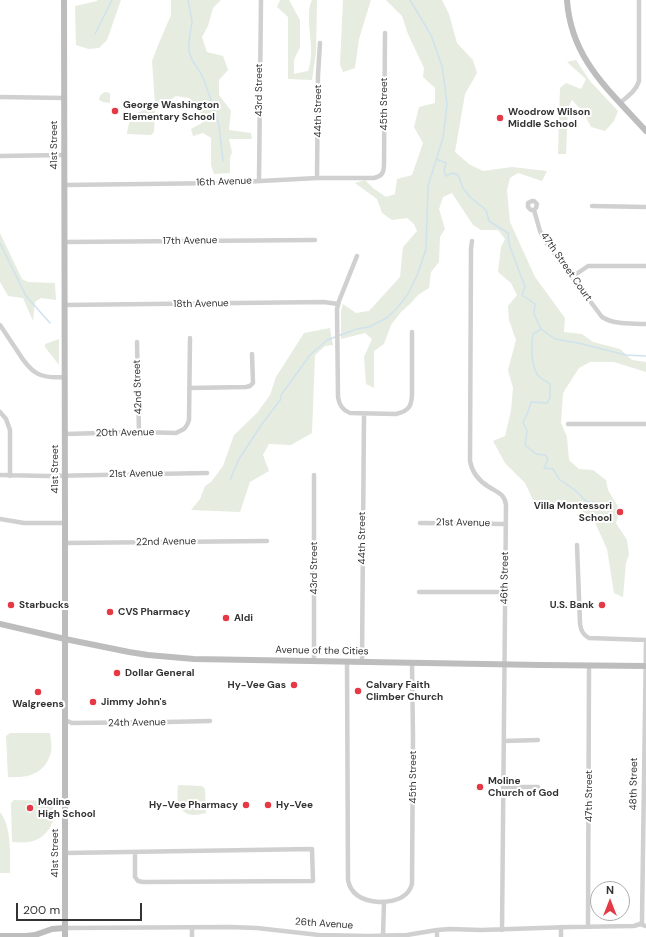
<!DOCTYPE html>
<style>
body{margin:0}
#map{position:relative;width:646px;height:937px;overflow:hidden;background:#fff;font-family:"DM Sans",sans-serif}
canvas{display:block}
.north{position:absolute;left:590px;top:881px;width:40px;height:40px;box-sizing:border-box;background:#fff;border:1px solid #adadad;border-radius:50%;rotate:0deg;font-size:11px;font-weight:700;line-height:16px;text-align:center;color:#333}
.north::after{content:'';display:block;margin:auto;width:14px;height:18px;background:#e63946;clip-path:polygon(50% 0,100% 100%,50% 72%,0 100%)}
.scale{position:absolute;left:16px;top:903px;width:126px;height:18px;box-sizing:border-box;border:2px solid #333;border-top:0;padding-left:5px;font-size:12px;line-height:14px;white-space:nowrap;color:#333;-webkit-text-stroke:3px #fff;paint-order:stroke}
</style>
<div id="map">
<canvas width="646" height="937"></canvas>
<div class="north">N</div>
<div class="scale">200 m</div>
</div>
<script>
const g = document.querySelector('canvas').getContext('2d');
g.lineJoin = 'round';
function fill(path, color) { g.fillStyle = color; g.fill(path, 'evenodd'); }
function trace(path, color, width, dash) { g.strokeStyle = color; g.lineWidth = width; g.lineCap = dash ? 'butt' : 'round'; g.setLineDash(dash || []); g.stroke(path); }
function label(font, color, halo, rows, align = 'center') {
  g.font = font + ' "DM Sans",sans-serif'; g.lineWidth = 4; g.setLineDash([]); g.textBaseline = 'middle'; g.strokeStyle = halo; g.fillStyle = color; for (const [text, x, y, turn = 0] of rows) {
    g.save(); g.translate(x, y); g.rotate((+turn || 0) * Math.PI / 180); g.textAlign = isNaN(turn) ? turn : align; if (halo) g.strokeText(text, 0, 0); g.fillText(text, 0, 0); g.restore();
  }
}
fill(new Path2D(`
 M97,0H121L107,40L99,48L89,49L76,45L75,6L97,1Z
 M171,0H221L213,8L208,26L202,37L207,52L223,56L228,70L219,80V95L231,111L229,130L251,133L252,139H229L232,152L230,158V173L214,174L211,165V138L203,133L193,136L191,129L202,123L201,113L189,98L176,96L166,103L155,104L152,61L159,43L171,15Z
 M280,0H289L300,20V47L294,60V74L308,71C315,52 308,32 309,13C309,8 310,4 312,0H317L316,53L312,80L288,79V17L277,7Z
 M343,0H371L359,39L355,68L343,72L340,65Z
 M386,0H442L449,14L457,43L473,60L477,73L465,94L455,152L469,164L483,171L512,167L547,171L542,181L518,173L510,178L507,190L510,222L535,277L565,318L564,332L582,334L593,342L620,349L632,360L646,362V372L614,362H590L579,368L563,393L561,423L567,437L569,460L579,469L593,470L606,480L608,490L620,510L616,523L627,540L629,554L626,563L623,597L614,593L607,549L593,518L567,502H556L547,511L535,504L525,483L505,463L493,441L505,436L511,411L513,388L508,370L516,340L509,320L508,306L517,295L511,283L498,272L501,247L505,239L498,230H481L473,225L452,193L443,197L439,209L445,229L440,237L439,262L431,272L429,288L418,295L410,304L401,312L391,325L384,344L374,351V388L366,384L364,357L372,339L365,333L341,339V311L343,304L356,313L369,311L400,277L403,247L417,231L414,224L407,218L392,220L382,213L377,199L355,183L365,180L373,188L386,197L395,194L397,179L412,175L423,143L414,127L419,107L435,103V88L423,77L424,68L408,34L402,16Z
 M576,60L590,81L618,111L614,121L605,131L591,127L584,113L572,100L568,107L566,154H558L560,88L566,83L581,89L586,79L567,62Z
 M105,92L110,93V103L103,102L99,100C100,95 101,94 105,92Z
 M144,110L155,111L154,132L151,135L127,134C129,120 131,115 144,110Z
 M0,233L22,279L28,282L55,283L56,300L41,298L35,302L33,321L23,298L8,296L0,282Z
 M330,328L333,345L325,346L315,355L312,433L291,445L269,444L263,455L269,471L250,482L240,512L191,510L200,499L205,486L211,482L223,466L234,435L257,413L270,395L276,377L304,333Z
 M59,339V365L45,347V344Z
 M10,733H50C51,739 52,746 51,752C45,775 27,778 8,777L6,736Z
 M178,785L202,786L205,789L206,813C202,814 197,815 193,815C176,813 177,798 178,785Z
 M14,800L53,801C53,805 54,809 54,813C54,819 52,824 49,829C39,843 28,843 12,842L11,803Z
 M0,812C12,827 10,855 10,873H0Z`), '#e6ecdf');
trace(new Path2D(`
 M188,0L192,21L189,42V51L192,60L200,72L204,80L217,118L219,126L223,161
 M95,34L112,0
 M436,159L446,163L444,171L446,176L452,173L458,175L463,188L471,198L486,210L489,221L508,233L509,244L525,287L522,295L535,304L534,314L541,329L555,339L578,343L626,355L646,356
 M0,243L26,296L50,323
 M541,329L533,334C531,346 531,363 537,374C539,378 546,381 550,384V398L547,403L531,402L528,412L523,422L527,431L525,445L536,454L545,455L548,459L544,468L553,469L559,479L575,490L587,502H596
 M230,480L239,459L262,424L281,399V395L310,355L327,340L357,329L369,327L388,317L398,307L408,294L418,273L426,249L428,186L443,138L447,105L445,87L442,66L431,35L410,0`), '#cfe2ee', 1.5);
trace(new Path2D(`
 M0,97L64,98
 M620,103C628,96 636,91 639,81V0
 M0,156L64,155
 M317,178L318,75L320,43
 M259,180L261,0
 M64,185L223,183L317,178H374C382,176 384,173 384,164L385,33
 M592,206L646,207
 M534,210H531L528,207V203L532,201H534L537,204L536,208L534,210L540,231L545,241L602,317C615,325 631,323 646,324
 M472,241L471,249L470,461C472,472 479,481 489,487C497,492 505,494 506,505L502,930
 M64,242L315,240
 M357,256L339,301L337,309L338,397C339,405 342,410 350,413L396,414C409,411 412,406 412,393V332
 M572,277L588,266H646
 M64,305L324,302L338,304
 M0,325C6,334 12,343 18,352C31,373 39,379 65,377
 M137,342L139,432
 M189,388L246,387L250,386L253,383L252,354
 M0,412L6,419L10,430V476
 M568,424H646
 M65,434L139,432L176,433L184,429L187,425L189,420L190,338
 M0,475L48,476L207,473
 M0,519L24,523H65
 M420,523L506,524
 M65,543L267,541
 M577,545L580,624C581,631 583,635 589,638L646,640
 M419,592H505
 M314,661V475
 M347,662L348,880C351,896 364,901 379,902C393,902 408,899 412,884L413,738L412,663
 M362,662L364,414
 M65,720L72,723L167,722L210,721
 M504,741L538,740
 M503,787H538
 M65,853L312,849L313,881L143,882L138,881L135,877V852
 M640,924L642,922V919L646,643
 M588,926L589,665
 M192,927V937
 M561,927V937
 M65,928L230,927L257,928L319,935L369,936L407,935L437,930L450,929L481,930L570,927L634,926L640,924L646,926
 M437,930V937
 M383,936L384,902`), '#d0d0d0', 4.5);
trace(new Path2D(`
 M64,0L65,523V937
 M567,0C571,59 609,90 646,131
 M0,624L65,639L129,652L148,655L194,659L541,665L646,666
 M0,936H26L35,935L52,929L65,928`), '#bdbdbd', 6);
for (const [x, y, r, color] of [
 [115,111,4,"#e63946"],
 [500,118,4,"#e63946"],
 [620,512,4,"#e63946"],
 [11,605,4,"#e63946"],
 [602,605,4,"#e63946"],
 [110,612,4,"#e63946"],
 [226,618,4,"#e63946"],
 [117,673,4,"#e63946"],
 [294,685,4,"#e63946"],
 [358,691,4,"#e63946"],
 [38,692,4,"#e63946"],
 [93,702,4,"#e63946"],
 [480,787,4,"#e63946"],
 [246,805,4,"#e63946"],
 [268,805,4,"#e63946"],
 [30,808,4,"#e63946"]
]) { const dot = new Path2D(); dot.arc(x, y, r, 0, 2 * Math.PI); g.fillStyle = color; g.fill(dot); trace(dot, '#fff', 1.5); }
label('10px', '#333', '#fff', [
 ["43rd Street",259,90,-90],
 ["45th Street",384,104,-90],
 ["44th Street",318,111,-90],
 ["41st Street",54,145,-90],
 ["16th Avenue",224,182,-2],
 ["17th Avenue",190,241,-1],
 ["47th Street Court",566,267,55],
 ["18th Avenue",201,304,-1],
 ["42nd Street",138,387,-92],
 ["20th Avenue",125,433,-1],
 ["41st Street",55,469,-90],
 ["21st Avenue",136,474,-1],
 ["21st Avenue",463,523,1],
 ["44th Street",362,538,-90],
 ["22nd Avenue",166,542,-1],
 ["43rd Street",314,568,-90],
 ["46th Street",505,578,-89],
 ["Avenue of the Cities",322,651,1],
 ["24th Avenue",137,723,-1],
 ["45th Street",413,777,-90],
 ["48th Street",634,784,-89],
 ["47th Street",589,796,-90],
 ["41st Street",55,853,-90],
 ["26th Avenue",324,924,4]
]);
label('bold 10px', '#333', '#fff', [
 ["George Washington",123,105],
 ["Elementary School",123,117],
 ["Woodrow Wilson",508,112],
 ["Middle School",508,124],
 ["Villa Montessori",612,506,"right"],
 ["School",612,518,"right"],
 ["Starbucks",19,605],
 ["U.S. Bank",594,605,"right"],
 ["CVS Pharmacy",118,612],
 ["Aldi",234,618],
 ["Dollar General",125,673],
 ["Hy-Vee Gas",286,685,"right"],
 ["Calvary Faith",366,685],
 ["Climber Church",366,697],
 ["Jimmy John's",101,702],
 ["Walgreens",38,704,"center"],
 ["Moline",488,781],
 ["Church of God",488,793],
 ["Moline",38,802],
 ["High School",38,814],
 ["Hy-Vee Pharmacy",238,805,"right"],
 ["Hy-Vee",276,805]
], 'left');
</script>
